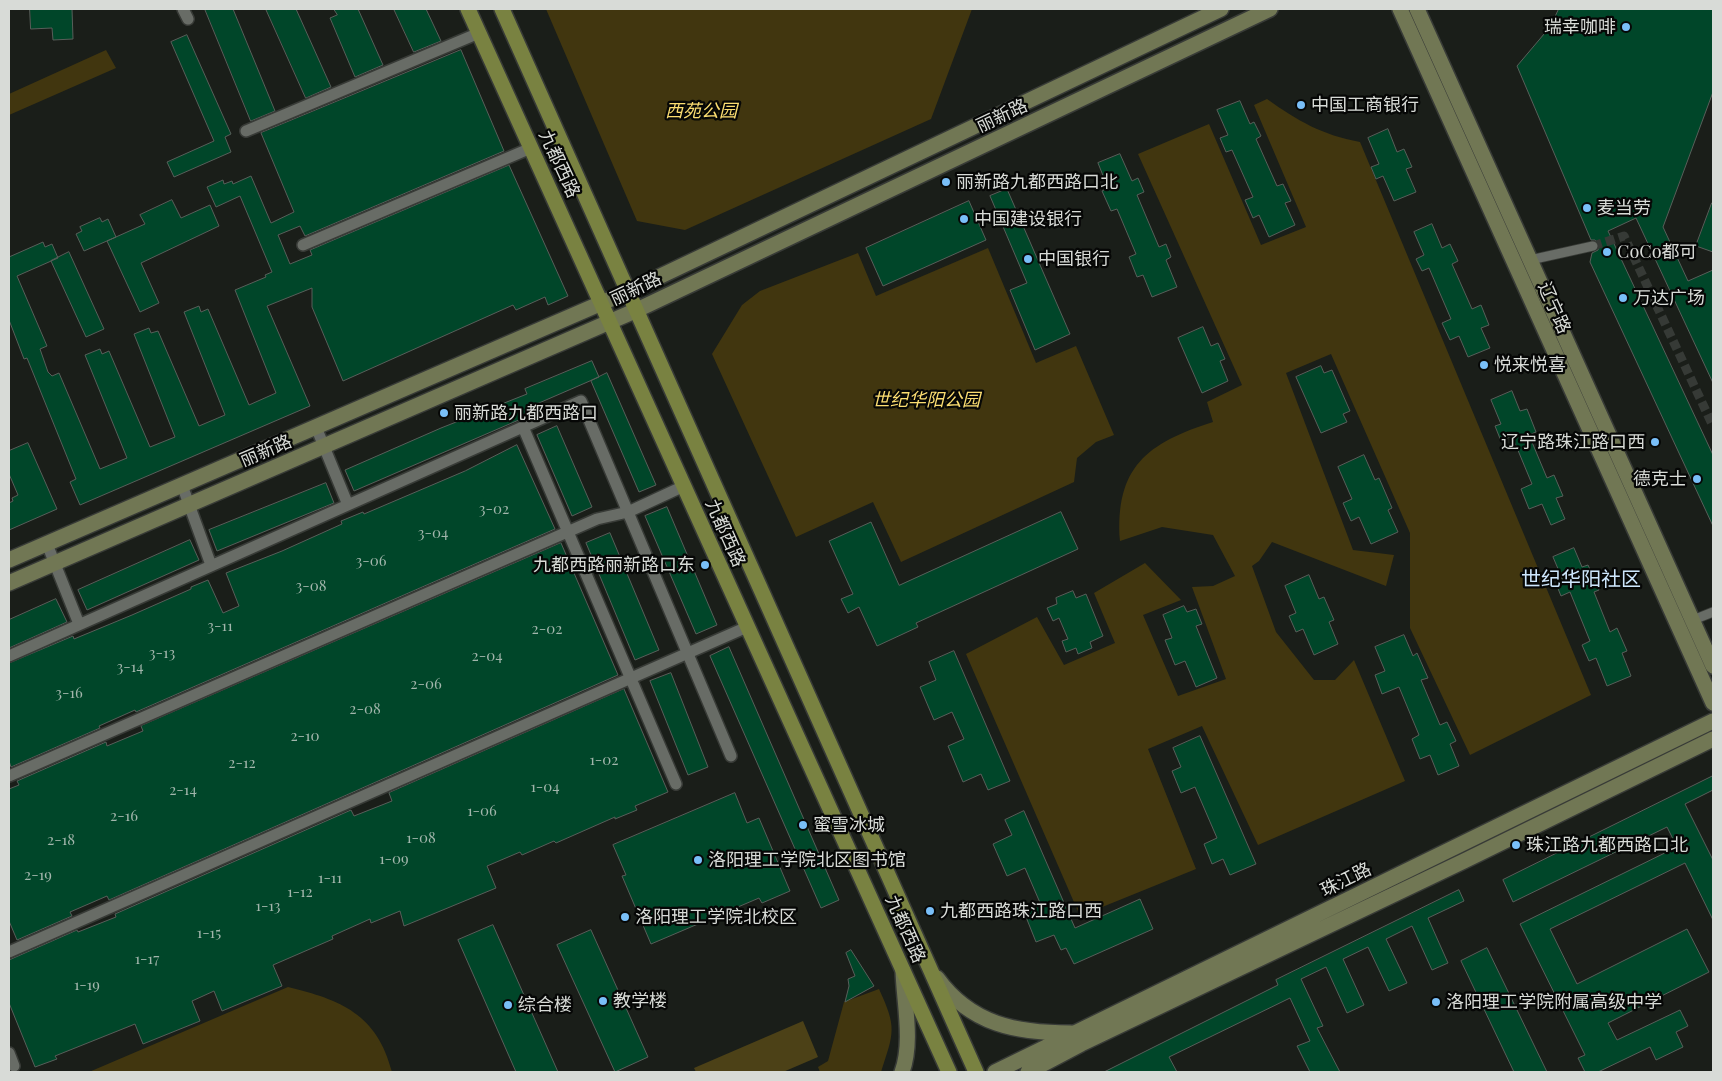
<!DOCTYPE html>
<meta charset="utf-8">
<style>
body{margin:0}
#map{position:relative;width:1722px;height:1081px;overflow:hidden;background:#1a1e19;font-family:"Playfair Display",serif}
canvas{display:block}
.frame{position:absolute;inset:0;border:10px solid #d8dbd7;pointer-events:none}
</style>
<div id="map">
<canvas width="1722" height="1081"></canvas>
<div class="frame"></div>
</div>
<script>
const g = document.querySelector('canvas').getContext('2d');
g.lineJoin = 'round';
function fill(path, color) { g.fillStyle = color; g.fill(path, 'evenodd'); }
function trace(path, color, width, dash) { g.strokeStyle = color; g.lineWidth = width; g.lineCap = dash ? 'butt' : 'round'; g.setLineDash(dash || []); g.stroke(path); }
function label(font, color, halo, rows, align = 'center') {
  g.font = font + ' "Playfair Display","Noto Sans SC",serif'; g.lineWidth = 4.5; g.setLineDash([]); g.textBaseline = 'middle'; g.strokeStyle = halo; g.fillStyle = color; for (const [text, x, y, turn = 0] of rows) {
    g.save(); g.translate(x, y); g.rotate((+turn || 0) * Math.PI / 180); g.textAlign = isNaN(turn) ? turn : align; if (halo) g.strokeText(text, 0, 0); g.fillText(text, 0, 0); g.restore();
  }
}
fill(new Path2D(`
 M546,9H972L931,119L685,230L637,221Z
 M106,50L116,68L9,115V94Z
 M1267,99C1298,121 1322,135 1360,142L1591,695L1470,755L1410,628V533L1331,354L1286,373L1353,550L1394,555L1386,586L1272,542L1259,561L1252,566L1276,632L1314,680H1335L1354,660L1405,781L1258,845L1202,726L1148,749L1196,869L1080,916L966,654L1037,617L1064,665L1115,643L1094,593L1145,563L1181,600L1143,615L1178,696L1226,679L1192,587L1213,586L1235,576L1213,535L1162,527L1120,541C1115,467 1147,443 1213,422L1207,402L1242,385L1138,154L1209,124L1261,245L1306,227L1254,105Z
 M988,248L1036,363L1076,346L1114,435L1096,442L1077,458L1074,482L901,562L873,502L796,537L712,354L742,305L760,291L858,253L876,296Z
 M288,987C341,1000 377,1014 392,1072H89Z
 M879,989C897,1028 894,1032 881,1072H820L818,1067L828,1061L844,1002Z`), '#41360f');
fill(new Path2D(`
 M803,1021L818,1057L783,1072H696L694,1068Z`), '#4c4117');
const building = new Path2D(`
 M30,9H72L73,39L53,40L52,28L31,29Z
 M205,9H233L275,111L251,121Z
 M266,9H296L331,87L306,98Z
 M334,9H358L383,65L355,77L330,18L337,15Z
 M394,9H426L441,41L414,52Z
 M1559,9H1713V92L1663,227L1688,281L1713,270V383L1636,218L1608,231L1713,455V526L1590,262L1592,253L1598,250L1599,244L1595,240H1591L1517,66L1550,27Z
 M187,35L231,134L225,137L231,152L174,177L167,162L214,141L171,42Z
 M461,50L504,151L305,236L300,226L278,235L290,264L312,255L310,250L509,165L568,296L548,305L545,297L516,310L513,305L343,381L312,307V288L267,306L310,406L80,505L70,482L76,479L27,358L24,359L9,320V257L43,242L45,247L52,244L58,258L17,276L47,346L40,349L48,372L52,376L59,373L100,469L127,458L85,355L100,349L102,354L109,351L150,447L175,437L134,334L149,328L151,333L158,331L199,426L225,415L184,312L199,306L201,312L208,309L249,405L276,393L235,290L266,277L265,275L272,272L240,196L216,207L207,187L223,180L224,184L232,181L233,184L251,176L271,223L294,212L261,133Z
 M1240,101L1250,124L1254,122L1261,136L1256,139L1277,186L1283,184L1291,201L1285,203L1295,225L1269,237L1259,215L1253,218L1245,200L1253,197L1232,150L1226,152L1220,138L1228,135L1217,110Z
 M1388,129L1397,152L1404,149L1412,167L1406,169L1416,192L1394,201L1383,176L1376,179L1371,167L1379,164L1368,138Z
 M1120,154L1132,181L1138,178L1144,192L1137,195L1159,247L1166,244L1171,257L1166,260L1177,287L1152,297L1143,275L1137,277L1129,257L1136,254L1117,209L1111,211L1102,191L1108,188L1098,163Z
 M1007,189L1070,334L1035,350L1010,290L1027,283L990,196Z
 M172,200L181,218L210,205L219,226L141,263L159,303L140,312L107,241L145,224L140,215Z
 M969,201L986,240L883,286L866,248Z
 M1712,203H1713V252L1696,246Z
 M100,218L102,222L108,219L116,237L84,251L76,234L82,231L80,227Z
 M1432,224L1442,248L1450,244L1458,261L1452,264L1472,309L1481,305L1489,325L1481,328L1490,348L1468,357L1459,336L1450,340L1442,323L1451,319L1429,268L1422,271L1416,259L1424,255L1414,232Z
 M69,252L104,329L86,337L51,261Z
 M1203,327L1211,346L1218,343L1225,359L1220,361L1228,381L1202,393L1178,338Z
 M592,361L599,377L532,406L535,413L354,491L345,470L441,428L527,394L525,389Z
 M1321,366L1324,373L1332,370L1350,411L1343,414L1347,422L1321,433L1296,377Z
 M607,373L656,485L639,492L591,381Z
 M1512,391L1520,411L1527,409L1536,432L1529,435L1547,478L1554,475L1563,496L1556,498L1565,519L1551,525L1542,504L1529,509L1521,489L1532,484L1512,436L1501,441L1495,426L1501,424L1491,400Z
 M557,426L592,507L572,516L537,435Z
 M28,443L57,509L9,530V503L13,501L12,498L18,495L9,474V451Z
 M517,445L555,529L136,712L135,710L99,726L100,728L11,767L9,761V663L73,636L74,639L132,615L191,589V587L208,580L223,613L239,606L226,573L282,551L342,524L341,521L363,512L364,514L465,471Z
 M1364,455L1375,480L1379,478L1392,508L1388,510L1398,532L1371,544L1359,517L1351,521L1343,503L1352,499L1338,467Z
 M326,483L334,503L217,551L209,530Z
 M667,507L717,625L696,634L645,516Z
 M1061,512L1078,549L916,623L918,627L877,646L859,607L848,613L841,599L853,594L829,541L871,522L899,585Z
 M610,533L659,650L635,660L586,543Z
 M190,540L199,560L87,610L78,590Z
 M561,543L618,675L109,900L107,896L70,912L72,916L17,940L9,921V789L19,785L17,781L106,742L107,746L143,731L141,726Z
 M1574,548L1582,567L1588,565L1599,590L1594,592L1610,632L1617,628L1627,651L1622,653L1631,676L1607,686L1596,658L1589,661L1582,645L1590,641L1570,592L1561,596L1557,586L1564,583L1553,557Z
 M1309,575L1319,599L1324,597L1334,620L1329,622L1338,644L1314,655L1303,629L1296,632L1289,616L1296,613L1285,586Z
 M1073,591L1076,598L1086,594L1103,636L1090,642L1092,648L1078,654L1076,648L1066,652L1062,641L1068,639L1059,618L1053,621L1047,608L1057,604L1056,598Z
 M56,599L67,622L9,648V620Z
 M1184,606L1187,612L1196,609L1202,624L1196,626L1217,678L1196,687L1185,661L1175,665L1165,640L1172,638L1163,615Z
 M1404,635L1413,656L1417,653L1428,678L1421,680L1440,725L1447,722L1456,741L1450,744L1459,766L1438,775L1430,755L1420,759L1412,739L1419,735L1399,687L1382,694L1375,675L1385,671L1375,647Z
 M729,647L839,900L821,908L710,656Z
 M954,651L1010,781L988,790L981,774L963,782L948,746L964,739L952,712L934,720L920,687L936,680L929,662Z
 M671,673L708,767L688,775L650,681Z
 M624,689L668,792L635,806L637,810L615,819V817L556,843L554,841L522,855L520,852L487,866L496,888L404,926L400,911L371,923L370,919L332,936L333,939L273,965L282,986L222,1011L214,991L192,1001L200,1021L143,1044L135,1024L55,1056L57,1059L35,1067L9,1003V960L77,930L78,932L116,917L115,914L351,810L354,816L392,801L389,793Z
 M1200,736L1256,864L1230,875L1223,859L1212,864L1204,844L1217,838L1195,787L1181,793L1172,771L1181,767L1173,748Z
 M1713,776V790L1685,804L1713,860V920L1685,863L1550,929L1577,984L1687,929L1709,972L1608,1023L1617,1040L1680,1010L1688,1026L1676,1032L1683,1047L1656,1060L1650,1047L1598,1072H1585L1578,1058L1585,1055L1520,924L1677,847L1667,827L1513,902L1503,880Z
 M735,793L747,823L759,818L790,891L762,903L759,898L651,944L622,876L626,875L613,845Z
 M1024,811L1075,928L1140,899L1153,929L1074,964L1066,948L1061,950L1054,935L1036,942L1024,912L1041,905L1025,868L1007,876L993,844L1012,835L1005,820Z
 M1459,890L1464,901L1428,918L1448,963L1432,970L1412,926L1386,939L1407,983L1389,991L1368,947L1343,959L1364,1005L1347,1013L1326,967L1301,979L1323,1026L1317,1028L1340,1072H1310L1297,1046L1310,1041L1290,998L1169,1057L1177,1072H1104L1278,985L1276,980Z
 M493,925L558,1072H516L458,940Z
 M591,930L648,1057L615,1072L557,945Z
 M1487,948L1547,1072H1514L1461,961Z
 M851,950L874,986L845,1002L849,986L848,979L855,976L846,953Z`);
fill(building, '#004629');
trace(building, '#585f5a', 1);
trace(new Path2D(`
 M1593,246L1624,236L1713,426`), '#363a36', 9, [9, 4.5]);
const pedestrian = new Path2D(`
 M1530,260L1593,246
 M1693,620L1713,612`);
const minor = new Path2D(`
 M183,9L188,19
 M246,131L479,33
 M303,245L531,148
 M316,427L348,505
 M523,427L676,784
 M182,485L211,565
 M47,544L79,624
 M9,656L581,401L731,756
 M9,776L597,519L628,512L684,486
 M9,952L747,627
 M9,1053L14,1066`);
const secondary = new Path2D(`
 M1400,9L1713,703
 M1417,9L1713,666
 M9,560L627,292L1221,9
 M9,583L637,310L1270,9
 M937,978C971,1025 1017,1033 1071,1033
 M902,1072C913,1042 904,1003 903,971
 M995,1072L1713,721
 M1028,1072L1081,1044L1464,861L1713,739`);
const primary = new Path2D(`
 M468,9L949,1072
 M502,9L976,1072`);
trace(pedestrian, '#383b37', 11);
trace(minor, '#383b37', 14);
trace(secondary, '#383b37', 18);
trace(primary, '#383b37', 18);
trace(pedestrian, '#686c66', 9);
trace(minor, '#686c66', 11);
trace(secondary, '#717754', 15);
trace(primary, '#798241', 15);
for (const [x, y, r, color] of [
 [1626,27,5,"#79bff8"],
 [1301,105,5,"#79bff8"],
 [946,182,5,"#79bff8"],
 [1587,208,5,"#79bff8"],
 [964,219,5,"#79bff8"],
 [1607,252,5,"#79bff8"],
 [1028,259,5,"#79bff8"],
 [1623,298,5,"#79bff8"],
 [1484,365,5,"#79bff8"],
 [444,413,5,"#79bff8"],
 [1655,442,5,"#79bff8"],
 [1697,479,5,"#79bff8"],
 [705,565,5,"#79bff8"],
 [803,825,5,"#79bff8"],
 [1516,845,5,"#79bff8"],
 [698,860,5,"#79bff8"],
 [930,911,5,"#79bff8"],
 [625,917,5,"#79bff8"],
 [603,1001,5,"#79bff8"],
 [1436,1002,5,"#79bff8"],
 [508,1005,5,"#79bff8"]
]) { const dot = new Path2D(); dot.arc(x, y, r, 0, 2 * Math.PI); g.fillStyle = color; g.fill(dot); trace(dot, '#060706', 2); }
label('15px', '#a2b6ac', null, [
 ["3-02",494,509],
 ["3-04",433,533],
 ["3-06",371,561],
 ["3-08",311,586],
 ["3-11",220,626],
 ["2-02",547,629],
 ["3-13",162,653],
 ["2-04",487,656],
 ["3-14",130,667],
 ["2-06",426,684],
 ["3-16",69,693],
 ["2-08",365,709],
 ["2-10",305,736],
 ["1-02",604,760],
 ["2-12",242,763],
 ["1-04",545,787],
 ["2-14",183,790],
 ["1-06",482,811],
 ["2-16",124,816],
 ["1-08",421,838],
 ["2-18",61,840],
 ["1-09",394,859],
 ["2-19",38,875],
 ["1-11",330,878],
 ["1-12",300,892],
 ["1-13",268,906],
 ["1-15",209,933],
 ["1-17",147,959],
 ["1-19",87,985]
]);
label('18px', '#d8dbd7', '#060706', [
 ["瑞幸咖啡",1616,27,"right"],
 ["中国工商银行",1311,105],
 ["丽新路九都西路口北",956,182],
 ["麦当劳",1597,208],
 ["中国建设银行",974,219],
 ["CoCo都可",1617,252],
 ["中国银行",1038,259],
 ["万达广场",1633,298],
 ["悦来悦喜",1494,365],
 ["丽新路九都西路口",454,413],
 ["辽宁路珠江路口西",1645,442,"right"],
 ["德克士",1687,479,"right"],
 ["九都西路丽新路口东",695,565,"right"],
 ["蜜雪冰城",813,825],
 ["珠江路九都西路口北",1526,845],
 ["洛阳理工学院北区图书馆",708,860],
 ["九都西路珠江路口西",940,911],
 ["洛阳理工学院北校区",635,917],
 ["教学楼",613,1001],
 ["洛阳理工学院附属高级中学",1446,1002],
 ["综合楼",518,1005]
], 'left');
label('italic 18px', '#fbdd71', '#060706', [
 ["西苑公园",701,111],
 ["世纪华阳公园",926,400]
]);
label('18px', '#d8dbd7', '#060706', [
 ["丽新路",1002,116,-25],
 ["九都西路",559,164,65],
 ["丽新路",636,289,-25],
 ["辽宁路",1554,308,66],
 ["丽新路",266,451,-23],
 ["九都西路",725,533,66],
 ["珠江路",1346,880,-26],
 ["九都西路",905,929,66]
]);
label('20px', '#cde6fc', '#060706', [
 ["世纪华阳社区",1581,580]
]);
</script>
